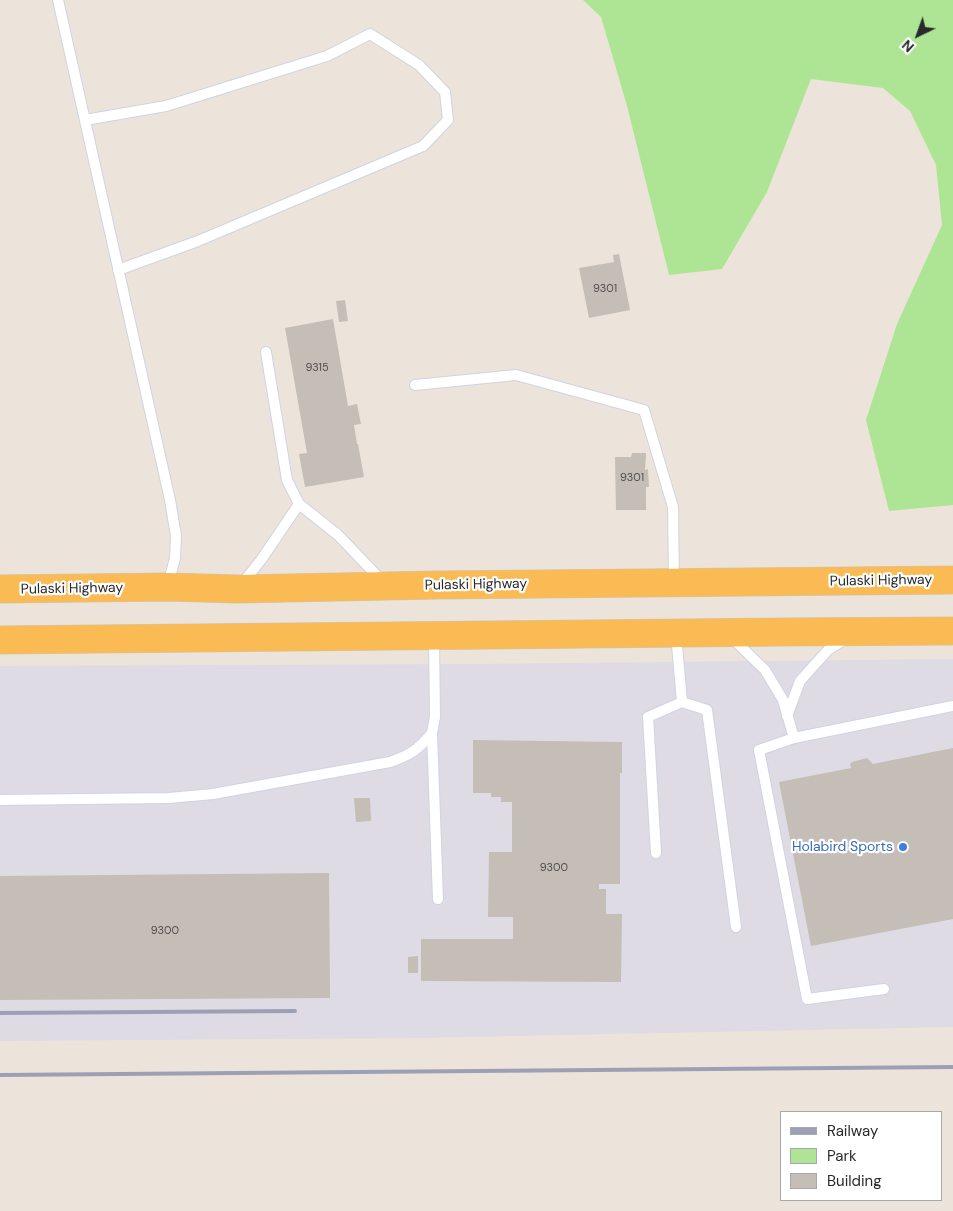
<!DOCTYPE html>
<style>
body{margin:0}
#map{position:relative;width:953px;height:1211px;overflow:hidden;background:#ece4da;font-family:"DM Sans",sans-serif}
canvas{display:block}
.legend{position:absolute;left:780px;top:1111px;width:162px;height:90px;box-sizing:border-box;background:#fff;border:1px solid #a9a9a9;margin:0;padding:6px 9px;list-style:none;font-size:15px;color:#292929}
.legend li{display:flex;align-items:center;gap:10px;height:25px}
.legend b{width:25px;border:1px solid #a9a9a9}
.north{position:absolute;left:893px;top:10px;width:50px;height:50px;-webkit-text-stroke:4px #fff;paint-order:stroke;rotate:222deg;font-size:14px;font-weight:700;line-height:20px;text-align:center;color:#292929}
.north::after{content:'';display:block;margin:auto;width:18px;height:22px;background:#292929;clip-path:polygon(50% 0,100% 100%,50% 72%,0 100%)}
</style>
<div id="map">
<canvas width="953" height="1211"></canvas>
<ul class="legend">
<li><b style="height:6px;background:#9da0b4"></b>Railway</li>
<li><b style="height:14px;background:#aee594"></b>Park</li>
<li><b style="height:14px;background:#c4beb7"></b>Building</li>
</ul>
<div class="north">N</div>
</div>
<script>
const g = document.querySelector('canvas').getContext('2d');
g.lineJoin = 'round';
function fill(path, color) { g.fillStyle = color; g.fill(path, 'evenodd'); }
function trace(path, color, width, dash) { g.strokeStyle = color; g.lineWidth = width; g.lineCap = dash ? 'butt' : 'round'; g.setLineDash(dash || []); g.stroke(path); }
function label(font, color, halo, rows, align = 'center') {
  g.font = font + ' "DM Sans",sans-serif'; g.lineWidth = 4.5; g.setLineDash([]); g.textBaseline = 'middle'; g.strokeStyle = halo; g.fillStyle = color; for (const [text, x, y, turn = 0] of rows) {
    g.save(); g.translate(x, y); g.rotate((+turn || 0) * Math.PI / 180); g.textAlign = isNaN(turn) ? turn : align; if (halo) g.strokeText(text, 0, 0); g.fillText(text, 0, 0); g.restore();
  }
}
fill(new Path2D(`
 M953,659V1027L421,1038L0,1041V666L472,664Z`), '#dedbe4');
fill(new Path2D(`
 M583,0H953V505L889,511L866,420L897,324L942,225L936,165L910,111L883,88L811,79L767,192L722,269L669,275L627,106L601,17Z`), '#aee594');
fill(new Path2D(`
 M619,254L630,310L589,318L579,268L614,262L613,255Z
 M345,300L348,321L339,322L336,301Z
 M333,319L348,406L357,404L361,424L354,425L357,444H358L364,477L305,487L299,454L307,453L285,328Z
 M632,453H646L645,470L648,469L649,487H646V510H616L615,457H631Z
 M473,740L622,742V773H620V884H599V889H606V914H622L621,982L421,981V939H513V917H488L489,852H512V802H501V797H491V793H473Z
 M953,748V919L811,946L779,782L851,768L850,764L852,762L867,758L873,764Z
 M354,798H370L371,821L356,822Z
 M329,873L330,998L0,1000V876Z
 M418,956V973H408V957Z`), '#c4beb7');
const service = new Path2D(`
 M58,0L170,500L176,536L175,558L168,585
 M85,120L166,106L327,56L370,34L419,65L445,92L448,120L423,146L198,241L118,270
 M266,352L287,480L299,504
 M415,385L516,375L644,410L673,507L674,582
 M241,585L261,560L299,504L338,535L383,582
 M676,634L682,702L707,710L736,927
 M434,638L435,717L432,733L438,899
 M732,638L765,670L783,700L794,738L953,706
 M787,716L800,681L828,650L845,639
 M794,738L759,750L807,999L884,989
 M0,800L169,798L213,794L390,762C410,755 418,750 432,733
 M656,853L648,717L682,702`);
const trunk = new Path2D(`
 M0,589L168,587L238,589L437,585L953,580
 M0,640L783,632L953,631`);
trace(service, '#cfd3e3', 12);
trace(trunk, '#c7c7c7', 29);
trace(service, '#fff', 10);
trace(trunk, '#faba54', 28);
trace(new Path2D(`
 M0,1013L295,1011
 M0,1075L953,1067`), '#9da0b4', 4);
for (const [x, y, r, color] of [
 [903,847,5,"#3f7fe0"]
]) { const dot = new Path2D(); dot.arc(x, y, r, 0, 2 * Math.PI); g.fillStyle = color; g.fill(dot); trace(dot, '#fff', 2); }
label('11px', '#504e4c', null, [
 ["9301",605,289],
 ["9315",317,368],
 ["9301",632,478],
 ["9300",554,868],
 ["9300",165,931]
]);
label('14px', '#292929', '#fff', [
 ["Pulaski Highway",881,581,-1],
 ["Pulaski Highway",476,585,-1],
 ["Pulaski Highway",72,589,-1]
]);
label('14px', '#366cbe', '#fff', [
 ["Holabird Sports",893,847]
], 'right');
</script>
